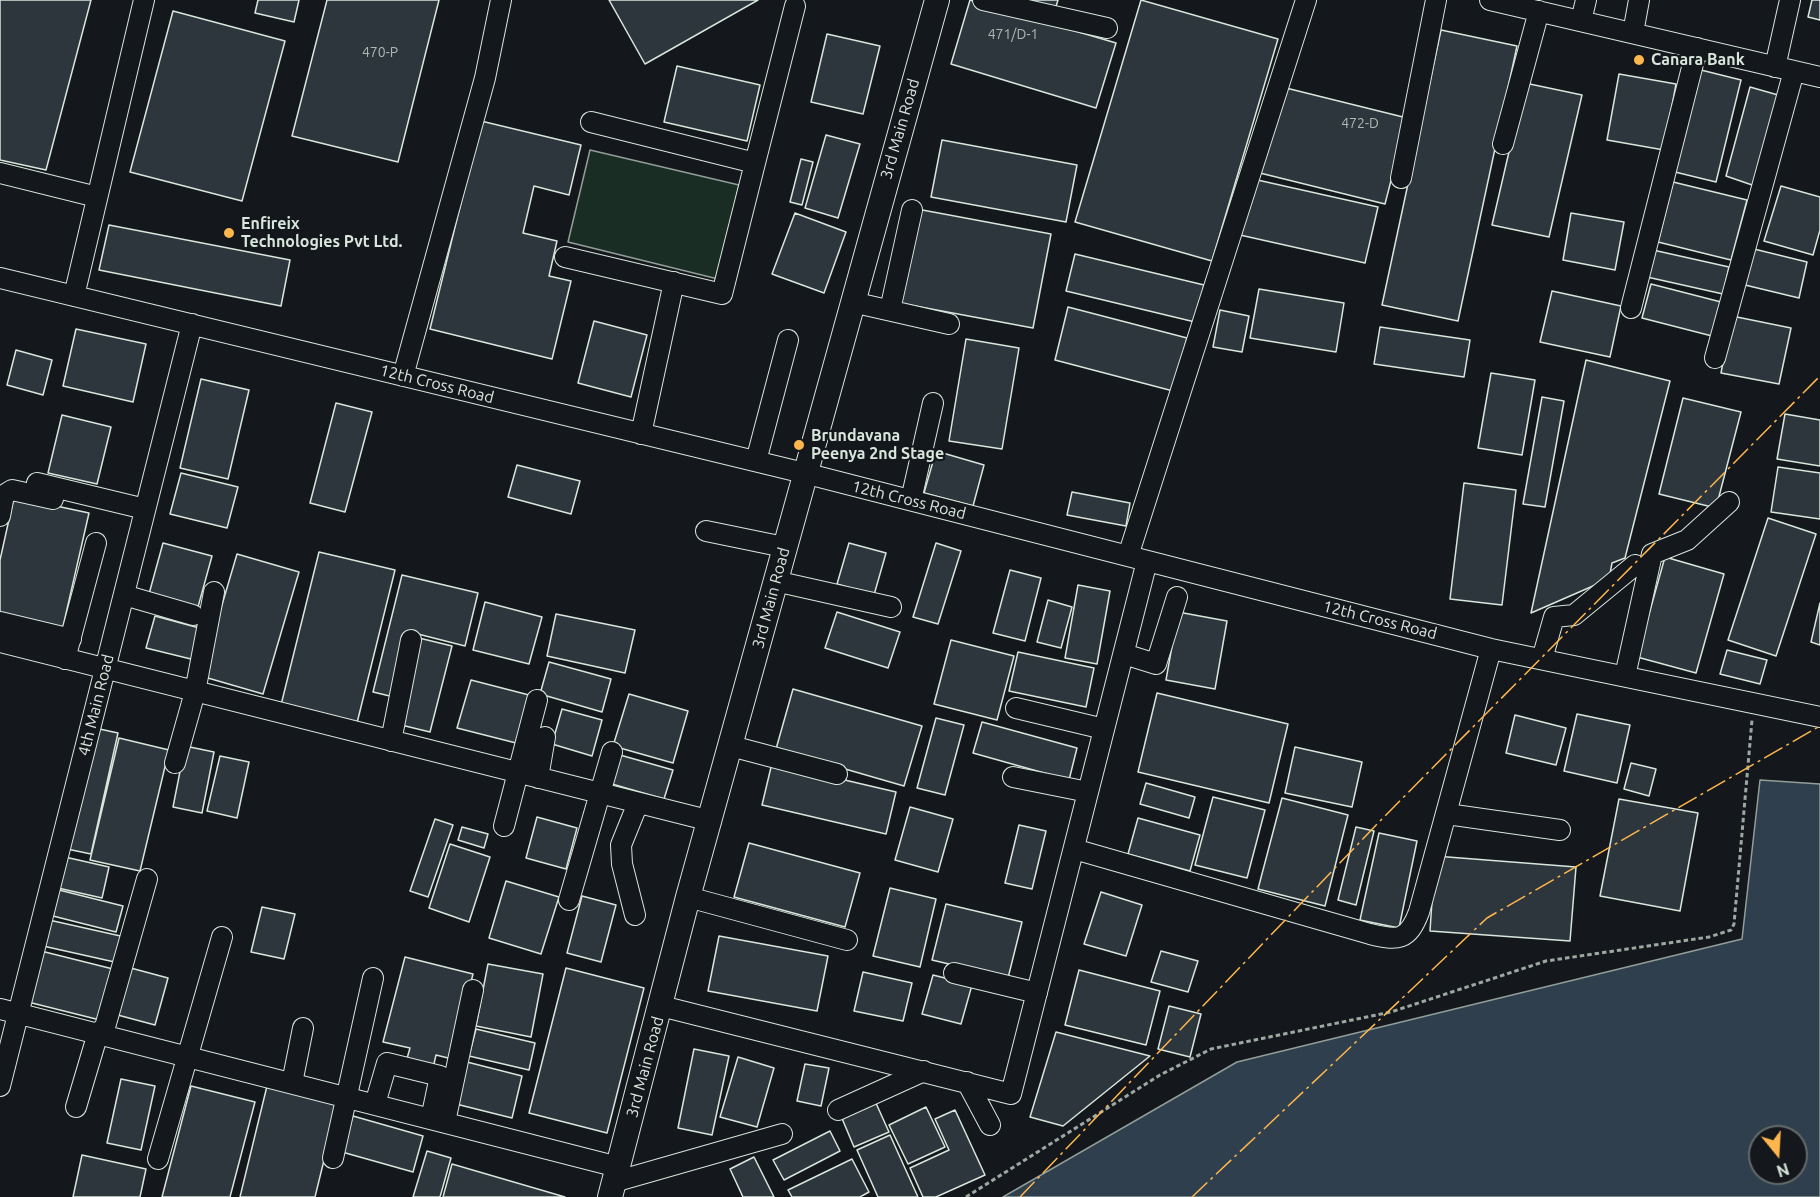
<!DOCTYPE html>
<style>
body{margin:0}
#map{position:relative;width:1820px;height:1197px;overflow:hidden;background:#14181c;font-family:Ubuntu,sans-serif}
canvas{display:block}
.north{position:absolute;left:1748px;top:1125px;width:60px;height:60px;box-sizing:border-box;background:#14181c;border:2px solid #626a69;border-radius:50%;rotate:162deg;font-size:16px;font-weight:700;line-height:24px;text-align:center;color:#d8e6dc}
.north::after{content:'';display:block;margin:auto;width:21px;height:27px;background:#ffb74d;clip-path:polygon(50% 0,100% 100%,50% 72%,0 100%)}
</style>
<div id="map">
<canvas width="1820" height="1197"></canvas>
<div class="north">N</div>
</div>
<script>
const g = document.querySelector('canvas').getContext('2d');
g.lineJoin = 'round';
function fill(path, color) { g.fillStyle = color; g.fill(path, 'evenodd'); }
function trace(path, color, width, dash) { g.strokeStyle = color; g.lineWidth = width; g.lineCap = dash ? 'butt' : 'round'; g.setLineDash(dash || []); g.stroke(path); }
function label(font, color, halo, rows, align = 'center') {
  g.font = font + ' Ubuntu,sans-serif'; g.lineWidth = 4.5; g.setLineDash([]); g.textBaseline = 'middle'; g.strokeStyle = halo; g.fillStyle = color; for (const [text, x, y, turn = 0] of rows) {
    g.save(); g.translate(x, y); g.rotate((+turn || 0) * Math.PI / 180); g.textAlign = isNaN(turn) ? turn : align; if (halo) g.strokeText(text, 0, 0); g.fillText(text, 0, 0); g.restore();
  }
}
const green = new Path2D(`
 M590,150L739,185L718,279L568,242Z`);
fill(green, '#1a2d24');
trace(green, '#939e99', 1.5);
const water = new Path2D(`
 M1760,780L1820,784V1197H1003L1237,1062L1742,939ZM1760,1137H1796V1173H1760Z`);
fill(water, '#2f3f4d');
trace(water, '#939e99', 1.5);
const building = new Path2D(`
 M0,0H91L46,170L0,160Z
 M258,0H299L294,22L255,13Z
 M327,0H439L398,162L292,136Z
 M609,0H758L645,64Z
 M970,0L1116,43L1096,108L951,64Z
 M1009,0H1058L1054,13Z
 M1141,0L1278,39L1212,261L1075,222Z
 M1812,0H1820V20L1808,17Z
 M173,11L285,41L242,201L130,172Z
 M1441,30L1517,46L1458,321L1382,305Z
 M827,34L880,46L863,114L811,102Z
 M677,66L760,85L747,141L664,122Z
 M1701,70L1741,80L1716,182L1675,172Z
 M1619,74L1676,84L1664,150L1607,140Z
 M1525,83L1582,95L1549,237L1492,225Z
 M1282,87L1407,118L1385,204L1260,173Z
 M1750,87L1778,95L1755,186L1726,176Z
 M481,121L581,145L569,195L534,186L523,233L557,241L549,276L571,281L552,359L430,329Z
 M826,135L860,144L838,218L805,208Z
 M942,140L1077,165L1066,222L931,197Z
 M801,159L813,162L802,205L790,202Z
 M1253,179L1378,207L1365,263L1240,235Z
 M1673,182L1747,200L1731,260L1658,242Z
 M1781,186L1820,197V230L1813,255L1764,241Z
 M917,209L1051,234L1033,328L899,303Z
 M795,213L846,232L824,293L772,274Z
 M1571,213L1624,222L1615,270L1563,260Z
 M109,225L290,260L281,306L99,270Z
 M1754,249L1807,262L1799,298L1745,285Z
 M1653,250L1729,267L1723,294L1647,277Z
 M1075,254L1204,285L1195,322L1066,291Z
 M1651,284L1721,302L1712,336L1642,318Z
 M1259,289L1344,303L1336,352L1250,338Z
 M1552,291L1621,306L1610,357L1540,342Z
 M1068,307L1187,338L1173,391L1055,360Z
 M1220,310L1249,316L1242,352L1213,347Z
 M1732,316L1791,328L1779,384L1721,373Z
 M594,321L647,335L631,397L578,383Z
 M1380,327L1470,340L1464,377L1374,364Z
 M76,329L146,344L133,402L63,386Z
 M966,339L1019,348L1002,449L949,441Z
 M16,350L52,360L43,395L7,385Z
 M1586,360L1670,381L1625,558L1612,563L1609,579L1531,613Z
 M1491,373L1535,380L1522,455L1478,448Z
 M201,379L249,390L228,479L180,468Z
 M1542,397L1564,401L1545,507L1523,504Z
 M1683,398L1741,412L1716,508L1659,494Z
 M336,403L372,412L345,512L310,503Z
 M1785,414L1820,420V466L1777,459Z
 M62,415L111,427L97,484L48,473Z
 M936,451L984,465L973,506L924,493Z
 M517,465L580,481L571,514L508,497Z
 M1778,467L1820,473V519L1771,512Z
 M181,473L238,487L227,528L170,514Z
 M1464,483L1516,490L1502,605L1450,599Z
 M1072,492L1130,503L1126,526L1067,515Z
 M14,497L89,513L62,631L0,617V560Z
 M1768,518L1816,534L1776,656L1728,640Z
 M163,543L212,556L198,607L149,594Z
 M849,543L886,553L874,595L837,584Z
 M936,543L961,551L938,624L913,617Z
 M319,552L395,570L356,727L280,709Z
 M237,554L299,572L263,694L201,676Z
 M1665,557L1724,574L1696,673L1637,657Z
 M1010,570L1041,578L1025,641L993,633Z
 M402,575L478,593L465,646L410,632L394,697L373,692Z
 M1078,585L1110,591L1097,664L1065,658Z
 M1048,600L1072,607L1061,648L1037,642Z
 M485,602L542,617L529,664L473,650Z
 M1820,603V645L1811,642Z
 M837,612L900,632L888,668L825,648Z
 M1178,612L1227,621L1215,689L1166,680Z
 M556,614L635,630L625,673L547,656Z
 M155,616L203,629L195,660L146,648Z
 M419,638L452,646L430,732L397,724Z
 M951,640L1014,656L997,720L934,704Z
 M1727,650L1767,660L1760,684L1720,674Z
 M1018,652L1094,668L1086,707L1009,691Z
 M549,662L611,679L602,712L540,694Z
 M471,680L529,695L516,743L457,728Z
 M793,689L922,726L904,786L776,749Z
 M1157,693L1288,724L1269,803L1138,772Z
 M629,694L688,711L673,763L613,746Z
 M562,709L602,720L592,756L552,744Z
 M1577,714L1630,725L1617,783L1564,771Z
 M1515,715L1566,728L1556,765L1506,753Z
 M936,718L964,725L945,795L917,788Z
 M982,722L1077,748L1069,780L973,753Z
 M95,728L118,733L91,854L67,849Z
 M119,738L169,750L140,871L90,860Z
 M185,746L214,752L202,813L173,807Z
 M1295,747L1362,762L1352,807L1285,793Z
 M620,755L673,770L664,799L612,784Z
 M220,756L249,762L237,818L207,811Z
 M772,763L896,792L886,834L762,805Z
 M1631,763L1656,769L1649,796L1624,789Z
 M1146,783L1195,797L1189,818L1140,804Z
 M1213,797L1265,810L1247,878L1195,865Z
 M1282,798L1348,815L1325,906L1258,889Z
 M1619,799L1698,813L1680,911L1600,896Z
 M910,807L953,819L938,872L895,860Z
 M537,817L577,828L566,869L526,858Z
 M1138,818L1200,835L1190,871L1128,854Z
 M435,819L453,825L428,897L410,891Z
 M1019,825L1046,831L1032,889L1005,883Z
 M462,827L488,834L484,848L458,840Z
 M1356,827L1374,831L1356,905L1338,900Z
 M1379,833L1417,841L1399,928L1360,920Z
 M749,843L860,873L845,927L734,897Z
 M450,844L490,857L469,922L429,908Z
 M1435,856L1576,867L1570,941L1430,931Z
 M65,857L109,867L102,898L58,888Z
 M506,881L559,897L541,954L489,938Z
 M890,888L936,899L920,967L873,956Z
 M59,890L123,906L116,932L53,916Z
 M1101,892L1142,905L1126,956L1084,944Z
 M582,896L616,905L601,962L567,953Z
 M946,904L1022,922L1008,978L932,960Z
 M262,907L295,914L284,959L251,952Z
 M49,920L125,937L119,963L43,946Z
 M719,936L828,956L817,1011L708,991Z
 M41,951L113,969L100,1020L28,1002Z
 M1161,951L1198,961L1188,992L1151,982Z
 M405,957L473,974L452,1059L436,1055L433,1068L406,1062L410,1048L383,1042Z
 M488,964L543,974L531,1037L476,1026Z
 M127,967L168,978L155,1025L114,1014Z
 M566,968L644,988L607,1133L529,1113Z
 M1079,970L1160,991L1146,1045L1065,1025Z
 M863,972L912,983L903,1021L854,1011Z
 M933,975L972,985L961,1024L922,1014Z
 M1169,1006L1201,1014L1190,1057L1158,1049Z
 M476,1029L535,1043L529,1070L469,1056Z
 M1056,1032L1150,1056L1063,1126L1030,1117Z
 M694,1049L729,1056L712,1135L678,1128Z
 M738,1057L774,1068L757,1127L720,1117Z
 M467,1062L522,1076L512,1118L456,1104Z
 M805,1064L829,1068L821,1106L797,1101Z
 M121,1079L155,1086L141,1150L107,1143Z
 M191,1086L255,1102L230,1197H162Z
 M267,1086L338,1103L315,1197H240Z
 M875,1101L889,1132L854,1147L841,1116Z
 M926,1107L945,1147L908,1164L889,1125Z
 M955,1110L985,1175L936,1197H923L910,1168L949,1150L935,1119Z
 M353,1116L423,1136L413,1172L342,1152Z
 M830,1131L840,1151L784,1180L773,1160Z
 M890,1135L918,1197H878L857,1150Z
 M427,1151L451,1158L440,1197H413Z
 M82,1155L146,1169L140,1197H73Z
 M754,1157L774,1197H743L730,1169Z
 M852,1159L869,1192L860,1197H792L788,1190Z
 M452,1164L565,1197H443Z`);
fill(building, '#2c363c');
trace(building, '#d8e6dc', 1.5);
const minor = new Path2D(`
 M983,0L1107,28
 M1490,0L1820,77
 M1581,21L1586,0
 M1633,33L1639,0
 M1775,67L1790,0
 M1503,144L1539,11
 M755,163L795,6
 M0,173L97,197
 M1401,178L1436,0
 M565,257L722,294L755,163L591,122
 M0,278L804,473L1491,649L1820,717
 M74,296L144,0
 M852,302L949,324
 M1631,308L1697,48
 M890,310L912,210
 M1715,358L1794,71
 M403,376L485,78L501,0
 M641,434L674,282
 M756,461L788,340
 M37,483L145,509
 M911,500L933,403
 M0,516L4,495L12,490L53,499
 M706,531L784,547
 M1128,556L1306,0
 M775,581L891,607
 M124,595L193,615
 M0,622L71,639
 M0,642L711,821
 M1124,654L1156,664L1177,597
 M65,659L96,543
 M1542,659L1554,617L1574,615L1635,565
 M1625,676L1652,554L1687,540L1729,502
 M1016,708L1104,729
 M391,741L411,640
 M731,746L837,774
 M175,763L195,692L214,592
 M1013,777L1088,792
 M538,778L545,737
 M1447,814L1560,830
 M504,826L537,700
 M1074,849L1370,934C1398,941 1408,941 1419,912L1491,649
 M688,897L847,940
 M569,900L612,752
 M635,915L622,864L621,845L638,803
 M954,973L1037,993
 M661,1006L1011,1094L1147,561
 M0,1009L618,1167
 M967,1082L990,1125
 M292,1083L303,1028
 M0,1086L192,324
 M375,1104L387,1063L440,1076L431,1119
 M76,1107L98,1033L105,1027L147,879
 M838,1110L924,1071
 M445,1122L473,990
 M333,1158L373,978
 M158,1159L222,937
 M614,1182L782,1134`);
const major = new Path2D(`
 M610,1197L688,897L937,0`);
trace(minor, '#d8e6dc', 22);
trace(major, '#d8e6dc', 26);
trace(new Path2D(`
 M966,1197L1160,1075L1211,1049L1391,1012L1546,961L1709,937L1731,930L1734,924L1752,720`), '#9da8a2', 3, [4.5, 3]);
trace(minor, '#14181c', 20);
trace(major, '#14181c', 24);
trace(new Path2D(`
 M1020,1197L1381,820L1820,376
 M1192,1197L1487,918L1820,726`), '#ffb74d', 1.5, [21, 4.5, 3, 4.5]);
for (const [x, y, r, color] of [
 [1639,60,6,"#ffb74d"],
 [229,233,6,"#ffb74d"],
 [799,445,6,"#ffb74d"]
]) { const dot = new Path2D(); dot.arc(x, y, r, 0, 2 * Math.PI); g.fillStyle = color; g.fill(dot); trace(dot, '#14181c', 2); }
label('14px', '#adbab4', null, [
 ["471/D-1",1013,34],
 ["470-P",380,52],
 ["472-D",1360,123]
]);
label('bold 16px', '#d8e6dc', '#14181c', [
 ["Canara Bank",1651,60],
 ["Enfireix",241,224],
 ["Technologies Pvt Ltd.",241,242],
 ["Brundavana",811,436],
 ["Peenya 2nd Stage",811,454]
], 'left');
label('16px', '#d8e6dc', '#14181c', [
 ["3rd Main Road",900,129,-74],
 ["12th Cross Road",437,384,14],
 ["12th Cross Road",909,500,14],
 ["3rd Main Road",771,598,-75],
 ["12th Cross Road",1380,620,14],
 ["4th Main Road",96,705,-76],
 ["3rd Main Road",645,1067,-75]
]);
</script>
